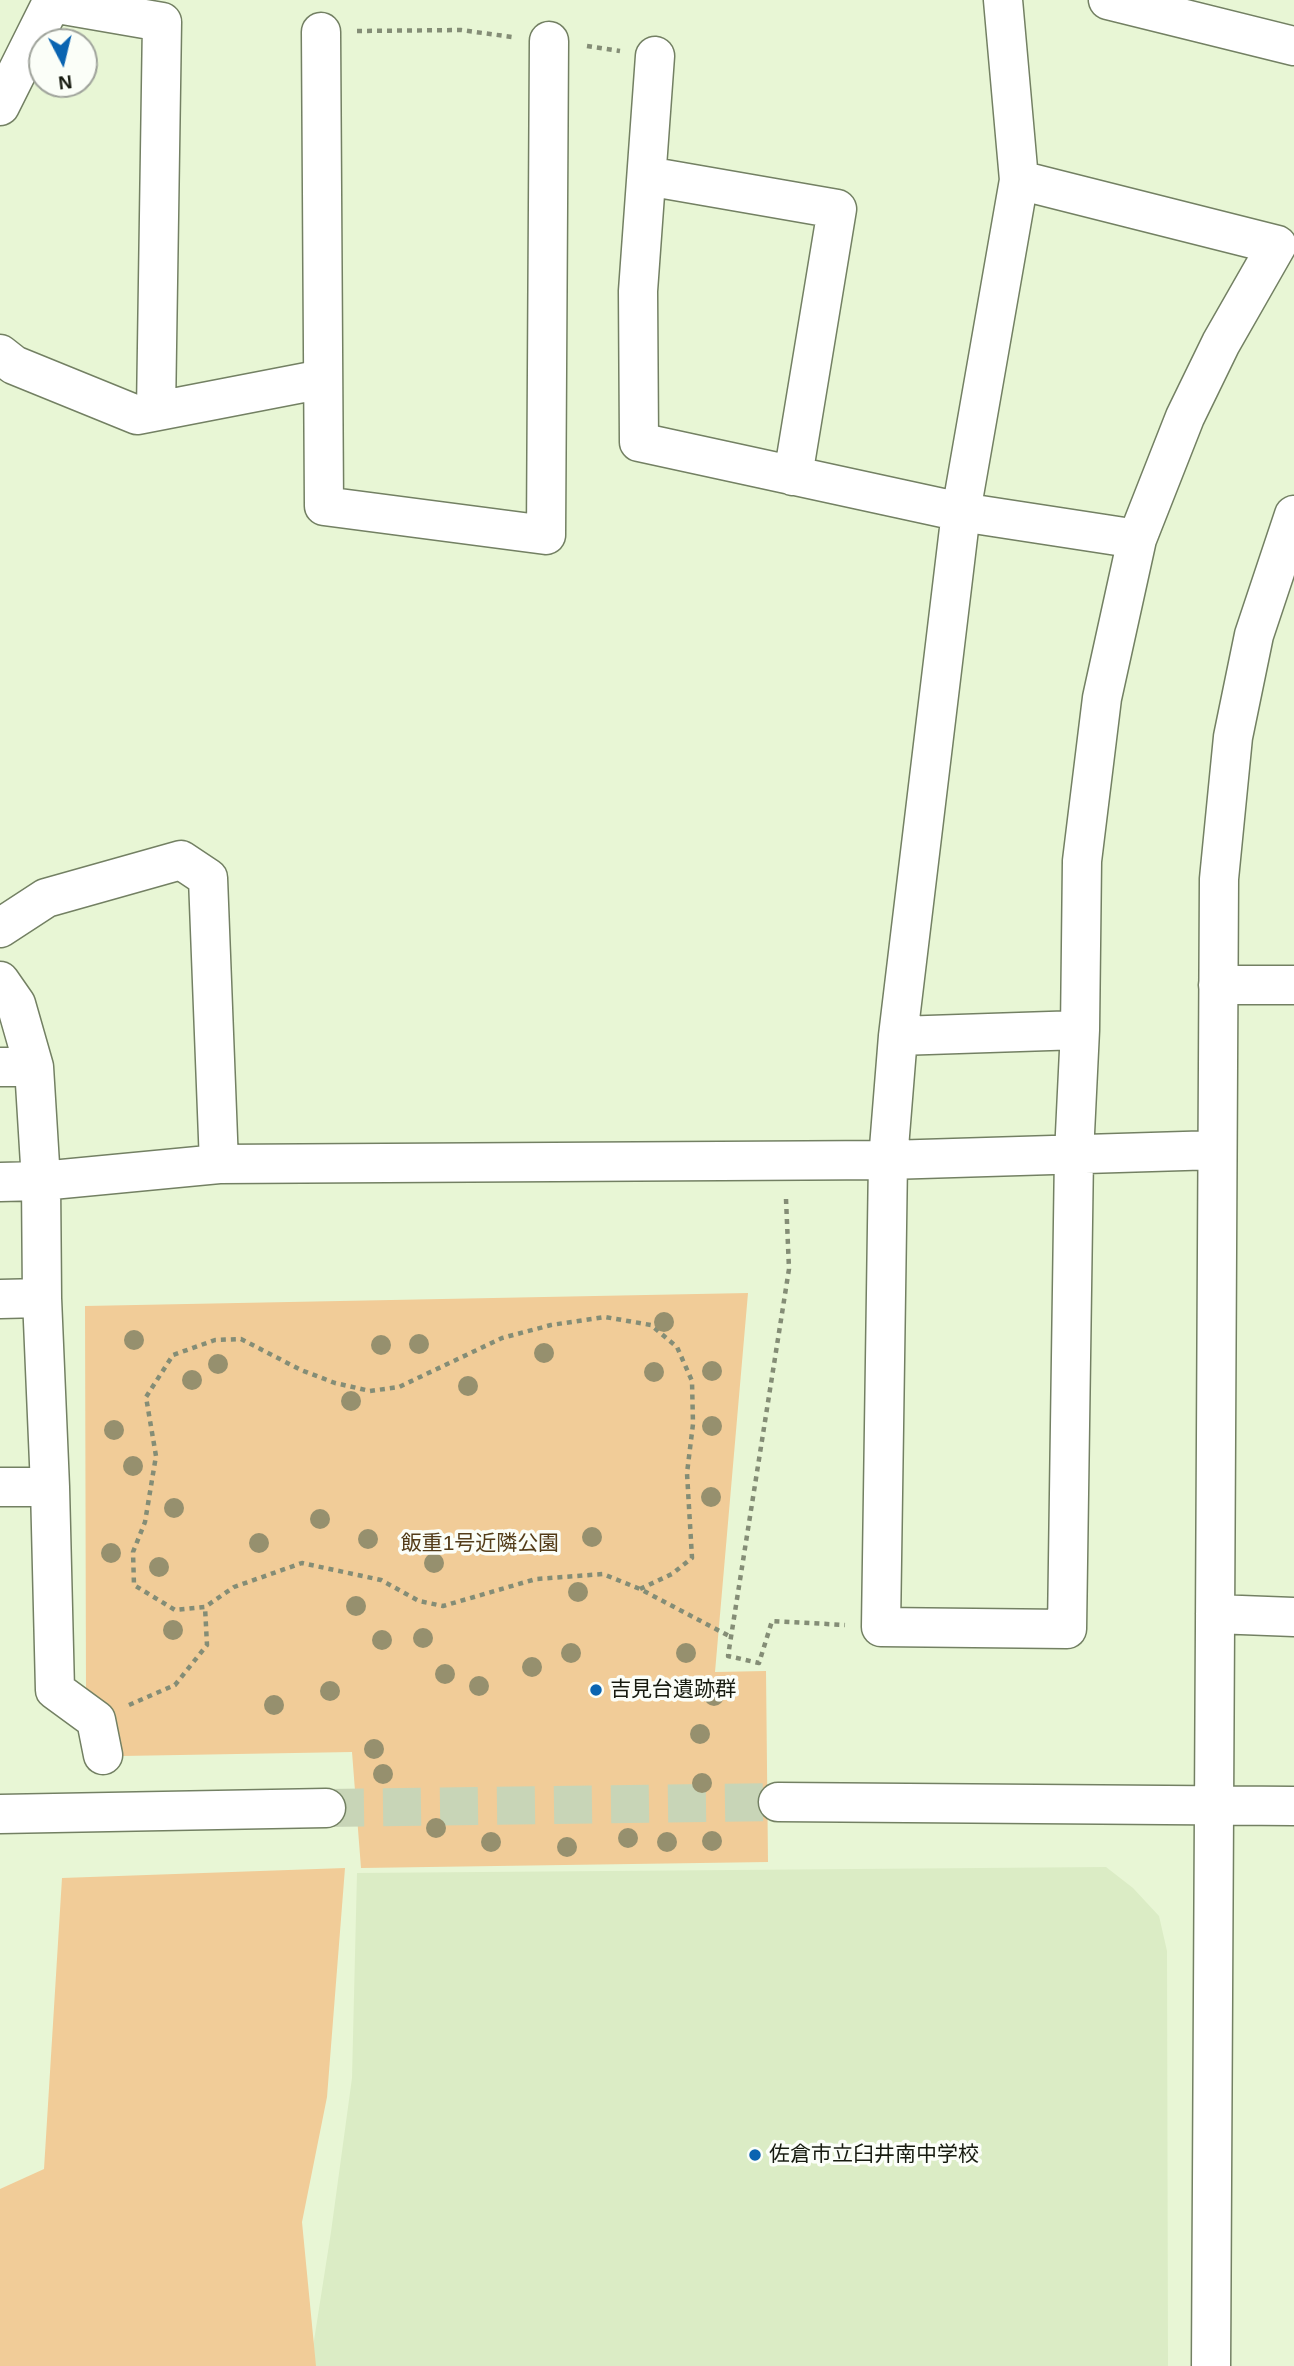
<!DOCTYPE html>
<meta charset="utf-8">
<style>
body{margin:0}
#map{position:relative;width:1294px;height:2366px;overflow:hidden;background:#e8f6d5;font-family:Arial,sans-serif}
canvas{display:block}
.north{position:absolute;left:28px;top:28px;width:70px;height:70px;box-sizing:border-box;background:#fbfef8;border:2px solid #9fa39b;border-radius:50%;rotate:173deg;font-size:19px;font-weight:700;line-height:28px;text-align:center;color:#161a0f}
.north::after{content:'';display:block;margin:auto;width:24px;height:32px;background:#0a64b1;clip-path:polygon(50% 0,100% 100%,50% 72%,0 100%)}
</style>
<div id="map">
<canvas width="1294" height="2366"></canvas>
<div class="north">N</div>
</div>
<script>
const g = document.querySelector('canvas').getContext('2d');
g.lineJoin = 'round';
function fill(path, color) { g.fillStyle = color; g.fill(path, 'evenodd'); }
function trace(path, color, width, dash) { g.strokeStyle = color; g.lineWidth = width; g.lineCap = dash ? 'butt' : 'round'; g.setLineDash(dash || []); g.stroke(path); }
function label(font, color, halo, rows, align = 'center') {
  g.font = font + ' Arial,"Noto Sans JP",sans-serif'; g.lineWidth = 7; g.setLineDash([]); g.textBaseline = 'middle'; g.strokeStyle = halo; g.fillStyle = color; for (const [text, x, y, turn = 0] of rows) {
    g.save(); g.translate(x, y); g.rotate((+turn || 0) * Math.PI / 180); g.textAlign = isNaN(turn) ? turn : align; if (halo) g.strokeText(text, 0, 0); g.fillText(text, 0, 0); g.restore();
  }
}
fill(new Path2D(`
 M1106,1867L1133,1888L1159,1916L1167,1951L1168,2366H310L331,2232L352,2078L357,1873Z`), '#dbecc5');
fill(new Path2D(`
 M748,1293L715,1672L766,1671L768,1862L361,1868L352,1752L122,1756L113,1714L86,1692L85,1306Z
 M345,1868L327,2097L302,2222L316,2366H0V2189L44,2169L62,1878Z`), '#f1cc98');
trace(new Path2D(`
 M326,1808L778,1802`), '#c8d5b7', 38, [38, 19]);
const minor = new Path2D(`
 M1003,0L1019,180L961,512L898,1036L888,1160L881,1627L1067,1629L1074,1154L1080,1030L1082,861L1102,698L1137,539L1185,417L1221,343L1277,245L1019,180
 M1108,0L1294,46
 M52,3L162,22L156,411
 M321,32L324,506L546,535L549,41
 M655,56L638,291L639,442L961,512L1137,539
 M0,106L53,0
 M647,176L837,209L793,476
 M0,354L14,365L137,415L323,379
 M0,928L46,898L181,860L208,878L219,1164
 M0,981L16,1004L34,1067L41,1181L42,1298L50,1487L55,1690L96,1720L103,1755
 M1218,985H1294
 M898,1036L1080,1030
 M0,1067H34
 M0,1182L41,1181L219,1164L888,1160L1217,1150
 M0,1299L42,1298
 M0,1487H50
 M1215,1614L1294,1617
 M778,1802L1294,1806
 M0,1814L326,1808
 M1211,2366L1219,879L1233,737L1254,635L1294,515`);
trace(minor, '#738063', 41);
trace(new Path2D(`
 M357,31L461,30L512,37
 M587,46L620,51
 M786,1199L789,1269L728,1656L759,1663L772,1621L845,1625
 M640,1589L672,1574L692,1558L687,1473L693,1424L692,1381L677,1347L651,1325L605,1317L551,1325L502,1338L399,1387L370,1391L335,1383L301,1370L241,1339L215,1340L173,1355L146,1397L156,1456L145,1522L133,1552L134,1585L175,1610L205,1607L234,1587L302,1563L381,1580L419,1601L443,1606L536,1579L603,1574L640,1589L731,1637
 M129,1705L175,1685L207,1645L205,1607`), '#848d76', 4.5, [5, 5]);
trace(minor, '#fff', 38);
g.fillStyle = '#96906e';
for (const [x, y] of [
 [664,1322],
 [134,1340],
 [419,1344],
 [381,1345],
 [544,1353],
 [218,1364],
 [712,1371],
 [654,1372],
 [192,1380],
 [468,1386],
 [351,1401],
 [712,1426],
 [114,1430],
 [133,1466],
 [711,1497],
 [174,1508],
 [320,1519],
 [592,1537],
 [368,1539],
 [259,1543],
 [111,1553],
 [434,1563],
 [159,1567],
 [578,1592],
 [356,1606],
 [173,1630],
 [423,1638],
 [382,1640],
 [571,1653],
 [686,1653],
 [532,1667],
 [445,1674],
 [479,1686],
 [330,1691],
 [714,1696],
 [274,1705],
 [700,1734],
 [374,1749],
 [383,1774],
 [702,1783],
 [436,1828],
 [628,1838],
 [712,1841],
 [491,1842],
 [667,1842],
 [567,1847]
]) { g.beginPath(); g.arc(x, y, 10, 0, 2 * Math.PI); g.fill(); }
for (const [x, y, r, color] of [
 [596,1690,7,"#0a64b1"],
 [755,2155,7,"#0a64b1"]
]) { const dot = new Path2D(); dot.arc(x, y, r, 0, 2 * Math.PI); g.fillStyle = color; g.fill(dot); trace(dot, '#fbfef8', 2.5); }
label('21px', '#533c19', '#fbfef8', [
 ["飯重1号近隣公園",480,1544]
]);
label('21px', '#161a0f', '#fbfef8', [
 ["吉見台遺跡群",610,1690],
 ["佐倉市立臼井南中学校",769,2155]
], 'left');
</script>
